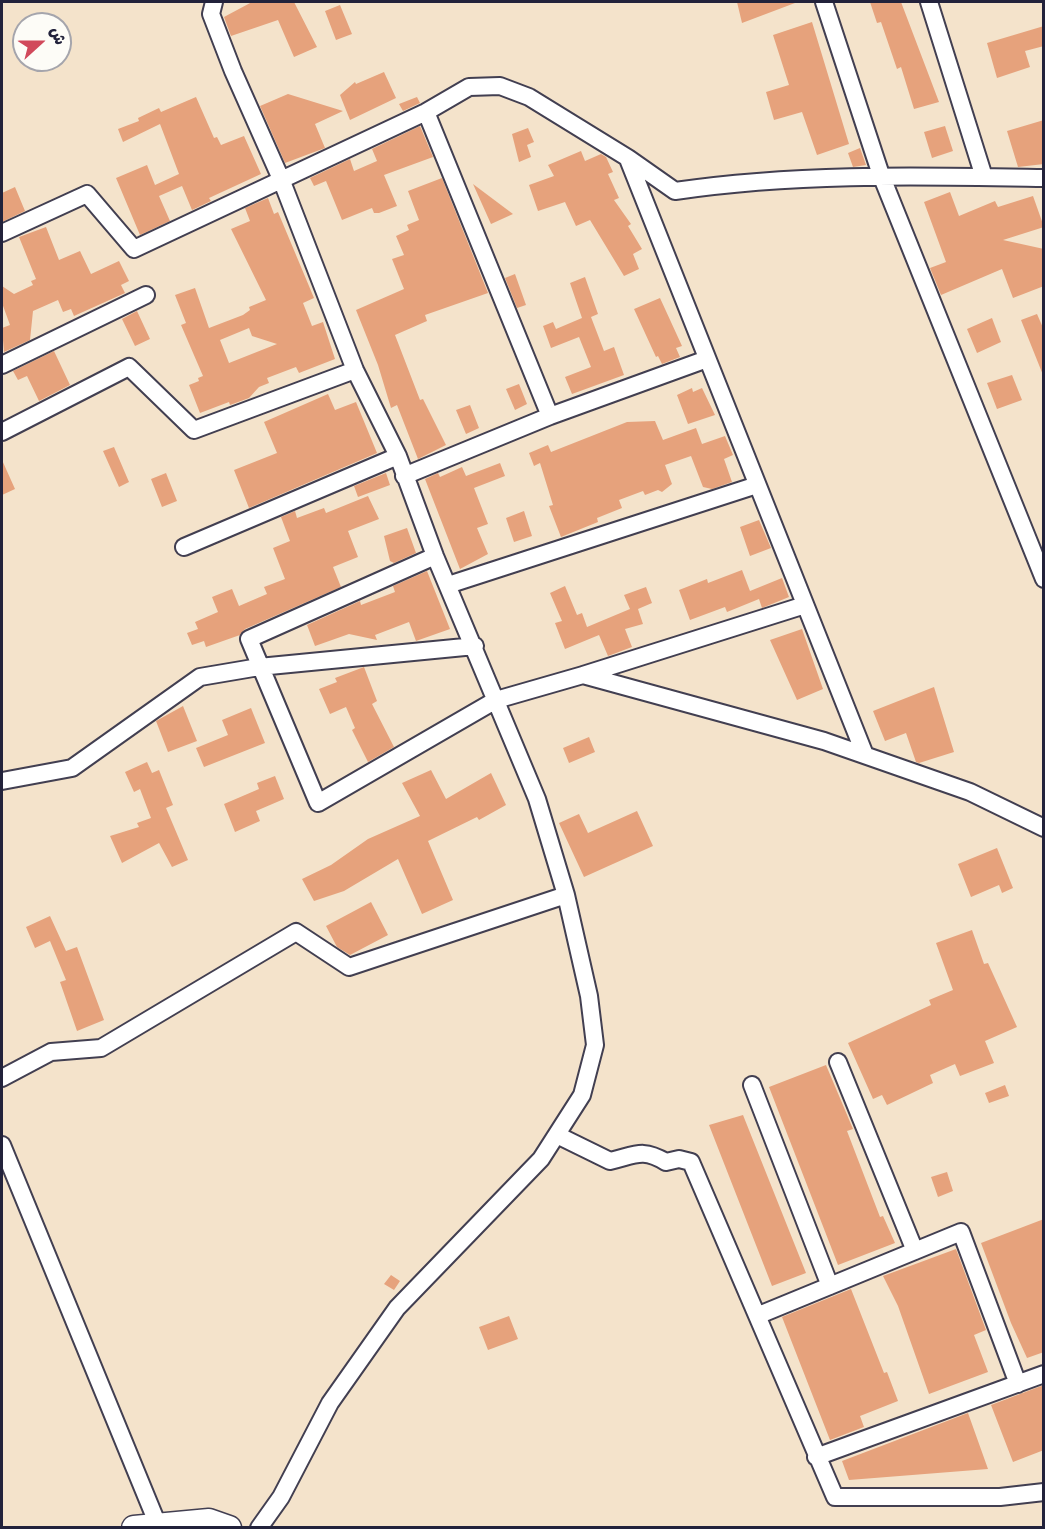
<!DOCTYPE html>
<meta charset="utf-8">
<style>
body{margin:0}
#map{position:relative;width:1045px;height:1529px;overflow:hidden;background:#f4e3cb;font-family:"Indie Flower","Playpen Sans Arabic",sans-serif}
canvas{display:block}
.frame{position:absolute;inset:0;border:3px solid #22223b;pointer-events:none}
.north{position:absolute;left:12px;top:12px;width:60px;height:60px;box-sizing:border-box;background:#fdfcf7;border:2px solid #a5a5ac;border-radius:50%;rotate:69deg;font-size:16px;font-weight:700;line-height:24px;text-align:center;color:#22223b}
.north::after{content:'';display:block;margin:auto;width:21px;height:27px;background:#d1495b;clip-path:polygon(50% 0,100% 100%,50% 72%,0 100%)}
</style>
<div id="map">
<canvas width="1045" height="1529"></canvas>
<div class="frame"></div>
<div class="north">ش</div>
</div>
<script>
const g = document.querySelector('canvas').getContext('2d');
g.lineJoin = 'round';
function fill(path, color) { g.fillStyle = color; g.fill(path, 'evenodd'); }
function trace(path, color, width, dash) { g.strokeStyle = color; g.lineWidth = width; g.lineCap = dash ? 'butt' : 'round'; g.setLineDash(dash || []); g.stroke(path); }
fill(new Path2D(`
 M252,2H294L317,47L294,57L278,20L231,36L224,17Z
 M737,2H795V3L742,23Z
 M870,2H901L939,102L914,109L901,67L897,69L881,22L877,23Z
 M340,5L352,34L336,40L325,11Z
 M812,22L849,144L817,155L802,112L774,120L766,92L789,85L773,35Z
 M1044,26V46L1025,51L1030,67L997,78L987,43Z
 M384,72L396,98L350,120L340,95L355,82L356,84Z
 M288,94L343,111L315,124L325,148L285,163L260,106Z
 M196,97L214,138L217,137L221,145L244,136L261,174L209,198L211,201L192,210L182,186L159,196L170,221L140,235L116,178L147,165L155,185L179,174L160,124L123,142L118,129L139,121L138,118L159,108L161,112Z
 M417,97L420,103L403,111L399,104Z
 M1044,120V164L1018,167L1007,131Z
 M420,126L433,157L384,175L397,206L379,213H374L372,208L342,220L326,181L314,186L310,178L350,159L354,171L377,161L372,149Z
 M945,126L953,151L932,158L924,132Z
 M528,128L534,142L527,145L531,157L519,162L512,134Z
 M860,148L866,165L853,167L848,153Z
 M581,151L585,161L601,154L606,157L613,172L608,174L619,198L614,200L631,224L628,226L642,249L633,254L639,269L624,276L590,220L576,226L565,202L538,211L529,185L554,176L548,165Z
 M442,178L488,293L425,315L427,321L395,335L420,400L423,399L446,445L418,459L397,405L391,408L378,365L356,310L404,289L392,259L404,255L396,236L409,230L407,225L419,220L408,191Z
 M473,184L513,214L491,224Z
 M15,187L25,211L2,222V193Z
 M950,192L959,216L995,201L998,207L1033,196L1044,227L1003,240L1044,249V286L1013,298L1002,269L941,295L930,268L946,262L924,202Z
 M268,198L274,214L278,212L314,298L303,303L312,326L323,322L335,359L299,373L296,367L267,378L269,383L259,387L249,398L230,405L229,402L200,413L189,385L199,381L198,378L203,376L181,325L186,323L175,295L195,288L209,328L243,315L250,310L249,307L266,300L231,229L250,221L245,208ZM249,328L252,336L277,344L229,363L220,340Z
 M46,227L59,260L80,251L91,274L119,261L129,281L121,285L125,293L74,316L71,309L63,312L58,300L33,311L30,340L4,352L2,328L10,325L2,303V286L14,294L33,285L31,281L36,279L19,237Z
 M515,274L526,305L517,308L505,278Z
 M585,277L598,314L591,317L604,351L614,347L624,375L572,394L565,377L591,367L579,337L551,348L543,326L553,322L556,329L582,318L570,283Z
 M660,298L682,346L676,348L680,357L662,364L658,356L656,357L634,309Z
 M137,311L150,339L135,346L122,319Z
 M1037,314L1044,330L1043,375L1021,320Z
 M992,318L1001,342L977,353L967,329Z
 M54,351L70,385L39,401L27,376L18,380L13,371Z
 M1012,375L1022,400L997,409L987,383Z
 M519,384L527,404L515,410L506,389Z
 M692,388L693,392L702,388L715,415L688,424L677,395Z
 M328,394L335,410L356,402L377,453L249,508L234,470L277,453L264,422Z
 M470,405L479,428L466,434L456,410Z
 M655,421L663,440L696,428L702,444L725,436L733,455L724,459L732,482L712,489L703,487L691,456L665,465L672,484L662,492L658,490L645,495L643,491L619,500L622,508L597,518L598,522L561,537L549,506L553,505L540,463L534,466L529,453L548,445L551,452L627,422Z
 M114,447L129,482L119,487L103,451Z
 M2,460L15,489L2,495Z
 M500,463L505,476L474,488L488,524L477,528L488,554L460,569L425,479L438,473L440,477L462,467L466,476Z
 M166,473L177,501L162,507L151,479Z
 M386,473L390,485L358,497L354,486Z
 M368,496L379,519L348,531L358,557L333,567L341,587L245,629L240,635L206,647L204,641L192,645L187,633L198,629L195,622L218,612L212,597L232,589L239,606L267,594L264,587L285,579L273,548L290,541L281,517L295,511L297,518L324,508L326,513Z
 M524,511L532,536L514,542L506,518Z
 M759,520L771,548L750,556L740,527Z
 M407,528L416,553L394,563L390,561L384,536Z
 M742,570L750,591L782,578L789,597L762,608L759,599L727,612L725,607L690,620L679,590L707,579L708,583Z
 M427,571L450,629L416,641L409,622L375,635L377,640L349,634L315,646L307,625L360,601L361,605L395,592L393,586Z
 M565,586L577,615L582,613L587,627L630,609L624,595L646,587L652,603L638,609L643,624L625,629L632,647L608,656L599,635L565,649L555,623L562,621L550,593Z
 M802,629L823,689L797,700L770,640Z
 M364,667L377,701L372,704L394,747L368,762L352,730L355,728L346,707L330,714L319,689L337,682L335,678Z
 M934,687L954,752L919,763L916,762L906,733L885,741L873,711Z
 M183,706L197,741L168,752L156,721Z
 M251,708L265,743L204,767L196,748L228,735L222,720Z
 M589,737L595,752L569,763L563,748Z
 M147,762L152,773L159,770L173,805L166,808L188,860L172,867L159,843L122,863L110,836L139,827L137,823L151,818L140,789L134,792L125,772Z
 M431,770L446,799L491,773L506,805L479,820L477,817L428,841L453,900L422,914L398,859L344,891L314,901L302,879L331,865L368,839L420,816L402,783Z
 M275,776L284,799L256,811L260,821L235,832L224,804L259,789L257,783Z
 M637,811L653,846L584,877L559,823L579,814L588,833Z
 M997,848L1013,888L1002,893L999,885L971,897L958,864Z
 M371,902L388,935L350,955L337,947L326,926Z
 M50,916L66,951L77,947L104,1020L77,1031L60,982L66,980L50,941L35,948L26,927Z
 M972,930L984,964L988,963L1017,1027L985,1041L994,1063L960,1076L955,1064L930,1075L933,1083L887,1105L882,1095L873,1099L848,1043L931,1005L929,1000L953,990L936,943Z
 M826,1065L853,1129L847,1131L880,1217L883,1216L895,1243L838,1265L769,1087Z
 M1005,1085L1009,1096L989,1103L985,1093Z
 M743,1115L806,1273L772,1286L709,1125Z
 M947,1172L953,1191L938,1197L931,1177Z
 M1044,1219V1352L1027,1358L1011,1323L981,1243Z
 M956,1249L986,1330L974,1335L988,1372L929,1394L898,1306L883,1276Z
 M391,1275L400,1281L394,1290L384,1284Z
 M851,1289L884,1373L887,1372L898,1401L860,1416L864,1427L830,1440L782,1317Z
 M509,1316L518,1339L488,1350L479,1327Z
 M1044,1385V1450L1013,1462L991,1405Z
 M968,1413L988,1469L849,1480L842,1461Z`), '#e6a27c');
const minor = new Path2D(`
 M214,2L211,14L233,71L281,179L355,370L398,456L435,556L537,799L566,895L589,996L595,1045L582,1095L541,1159L397,1308L330,1403L281,1497L259,1528
 M824,2L881,175L1044,579
 M929,2L984,177
 M426,112L550,416
 M628,159L865,755
 M2,233L87,194L134,249L426,112L469,87L500,86L529,97L628,158L675,191C797,173 920,176 1044,178
 M2,365L146,295
 M2,432L129,367L194,430L355,370
 M404,476L550,416L707,359
 M184,547L398,456
 M435,556L249,639L318,803L496,700L583,675L824,741L970,792L1044,828
 M448,585L757,485
 M583,675L805,605
 M2,781L72,768L200,677L259,667L475,646
 M838,1062L915,1251
 M2,1078L51,1052L101,1048L296,932L349,967L566,895
 M752,1085L830,1286
 M557,1135L610,1161C636,1155 642,1148 666,1162L679,1159L691,1162L835,1497H1000L1044,1492
 M2,1145L158,1525
 M759,1315L961,1232L1018,1384
 M816,1457L1044,1374`);
const secondary = new Path2D(`
 M134,1528L209,1521L229,1528`);
trace(minor, '#423f51', 20);
trace(secondary, '#423f51', 27);
trace(minor, '#fff', 16);
trace(secondary, '#fff', 24);
</script>
